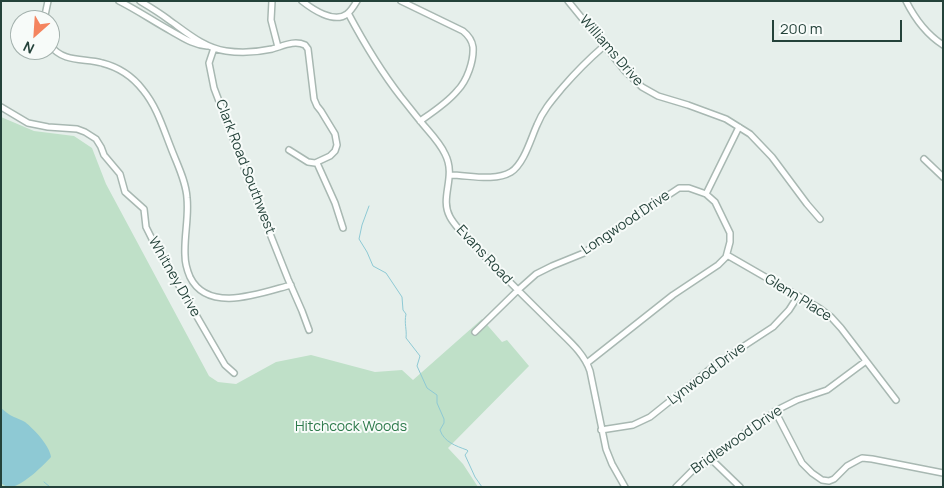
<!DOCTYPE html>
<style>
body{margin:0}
#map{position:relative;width:944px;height:488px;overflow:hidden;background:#e6efeb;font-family:Manrope,sans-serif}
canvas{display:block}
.frame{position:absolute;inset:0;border:2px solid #24423a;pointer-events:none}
.north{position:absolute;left:10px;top:10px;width:50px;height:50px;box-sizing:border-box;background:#f7fbf9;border:1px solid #a3b1ad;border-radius:50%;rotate:206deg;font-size:14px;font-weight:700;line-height:20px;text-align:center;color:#24423a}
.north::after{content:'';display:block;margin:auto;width:18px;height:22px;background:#f4845f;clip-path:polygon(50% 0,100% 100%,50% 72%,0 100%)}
.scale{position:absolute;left:772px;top:20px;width:130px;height:22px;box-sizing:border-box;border:2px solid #24423a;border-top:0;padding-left:6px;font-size:15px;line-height:18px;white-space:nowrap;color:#24423a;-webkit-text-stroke:4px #f7fbf9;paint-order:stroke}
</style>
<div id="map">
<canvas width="944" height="488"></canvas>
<div class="frame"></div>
<div class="north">N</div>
<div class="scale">200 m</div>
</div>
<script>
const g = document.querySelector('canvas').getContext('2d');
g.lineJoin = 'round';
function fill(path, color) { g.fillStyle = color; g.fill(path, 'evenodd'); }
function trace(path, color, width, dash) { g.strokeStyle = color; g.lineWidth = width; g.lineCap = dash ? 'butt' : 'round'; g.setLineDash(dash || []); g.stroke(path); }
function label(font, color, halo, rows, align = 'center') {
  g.font = font + ' Manrope,sans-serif'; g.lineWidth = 4; g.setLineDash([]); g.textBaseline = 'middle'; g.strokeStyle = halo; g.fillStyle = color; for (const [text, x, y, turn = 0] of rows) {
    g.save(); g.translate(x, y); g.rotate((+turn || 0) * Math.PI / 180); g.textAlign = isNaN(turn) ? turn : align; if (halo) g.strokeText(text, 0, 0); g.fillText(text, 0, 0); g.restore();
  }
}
fill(new Path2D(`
 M1,117L34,131L74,136L92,148L106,184L209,376L218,382L236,384L276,362L311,355L375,372L402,370L413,380L482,319L502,342L507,340L529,366L448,448L463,464L478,487H1Z`), '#bfe0c8');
fill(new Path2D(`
 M1,408C5,411 9,415 14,417C18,419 22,420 25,422C34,429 50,446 51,457C42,467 24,484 12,487C8,488 5,486 1,483Z`), '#8ec9d4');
trace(new Path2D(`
 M369,206L362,225L359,239L367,252L373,266L386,273L402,297L403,310L406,314C404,324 407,329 406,338L420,356L417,366L427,388L437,395V403L444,419V423L440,430C444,442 456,446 467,450L468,451L465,455L475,477L482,487
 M44,482L50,487`), '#8ec9d4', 1);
const street = new Path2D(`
 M119,1C137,10 153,21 171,31C182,37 193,45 207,46
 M140,1C150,7 160,13 169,20C186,32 204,48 226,51C240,53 258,52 272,49C283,46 294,40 305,45L308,49L314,99L317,106L321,111L335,134L337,145L335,151L330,156L315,163L308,162L289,150
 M272,1L271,20L278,47
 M302,1C312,9 334,24 347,14C351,11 354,6 357,1
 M401,1L463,31C468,35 472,40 473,47C474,61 467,81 457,91C447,103 433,112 420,121
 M568,1L625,71L642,87L658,96L688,105L726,119L750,134L772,157L807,204L820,219
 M906,1C915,19 926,34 943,45
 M348,13C364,43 380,70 401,97C410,108 418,119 427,129C434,137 441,145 445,154C457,177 439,197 450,217C456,228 468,239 477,248C502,275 529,301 555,327C568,340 584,353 590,371L606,449L612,464L625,487
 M44,20L48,1
 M50,45C63,63 84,58 102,63C118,67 133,77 143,90C157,107 163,128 171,148C177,164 186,181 187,198C189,217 184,236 185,255C185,263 187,270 190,277C208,314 261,293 291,285
 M214,48L209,63L214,88L255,196L288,279L302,311L309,330
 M1,107L28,123L48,127L77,129L85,132L96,139L101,147L104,155L120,174L125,192L144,209L146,227L152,239L225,365L234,373
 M924,159L943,177
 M317,163L335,203L343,228
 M450,175C469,175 494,182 511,172C524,164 531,138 537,125C543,110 553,99 563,87C576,72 589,59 604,46
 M706,194L739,127
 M727,255L819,308L831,317L841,328L896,400
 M475,332L518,290L536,274L552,266L584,253L615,230L673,192L679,188H689L706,194L715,202L730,233V242L726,257L718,265L673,295L587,363
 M775,411L802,463L812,473L822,480L829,481L834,479L847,466L858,460L862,458L872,459L943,473
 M601,430L633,425L650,417L715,365L773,327L789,310L798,296
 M712,460L740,487
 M676,487L692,471L712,460L747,431L781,408L797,400L827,390L866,361`);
trace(street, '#a8b8b2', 8);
trace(street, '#fff', 5);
label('14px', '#24423a', '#f7fbf9', [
 ["Williams Drive",611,51,49],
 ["Clark Road Southwest",245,167,69],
 ["Longwood Drive",626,223,-34],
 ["Evans Road",484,255,47],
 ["Whitney Drive",174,277,60],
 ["Glenn Place",798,298,32],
 ["Lynwood Drive",707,374,-37],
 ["Bridlewood Drive",737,440,-35]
]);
label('14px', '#2d7a4b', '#f7fbf9', [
 ["Hitchcock Woods",351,427]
]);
</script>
